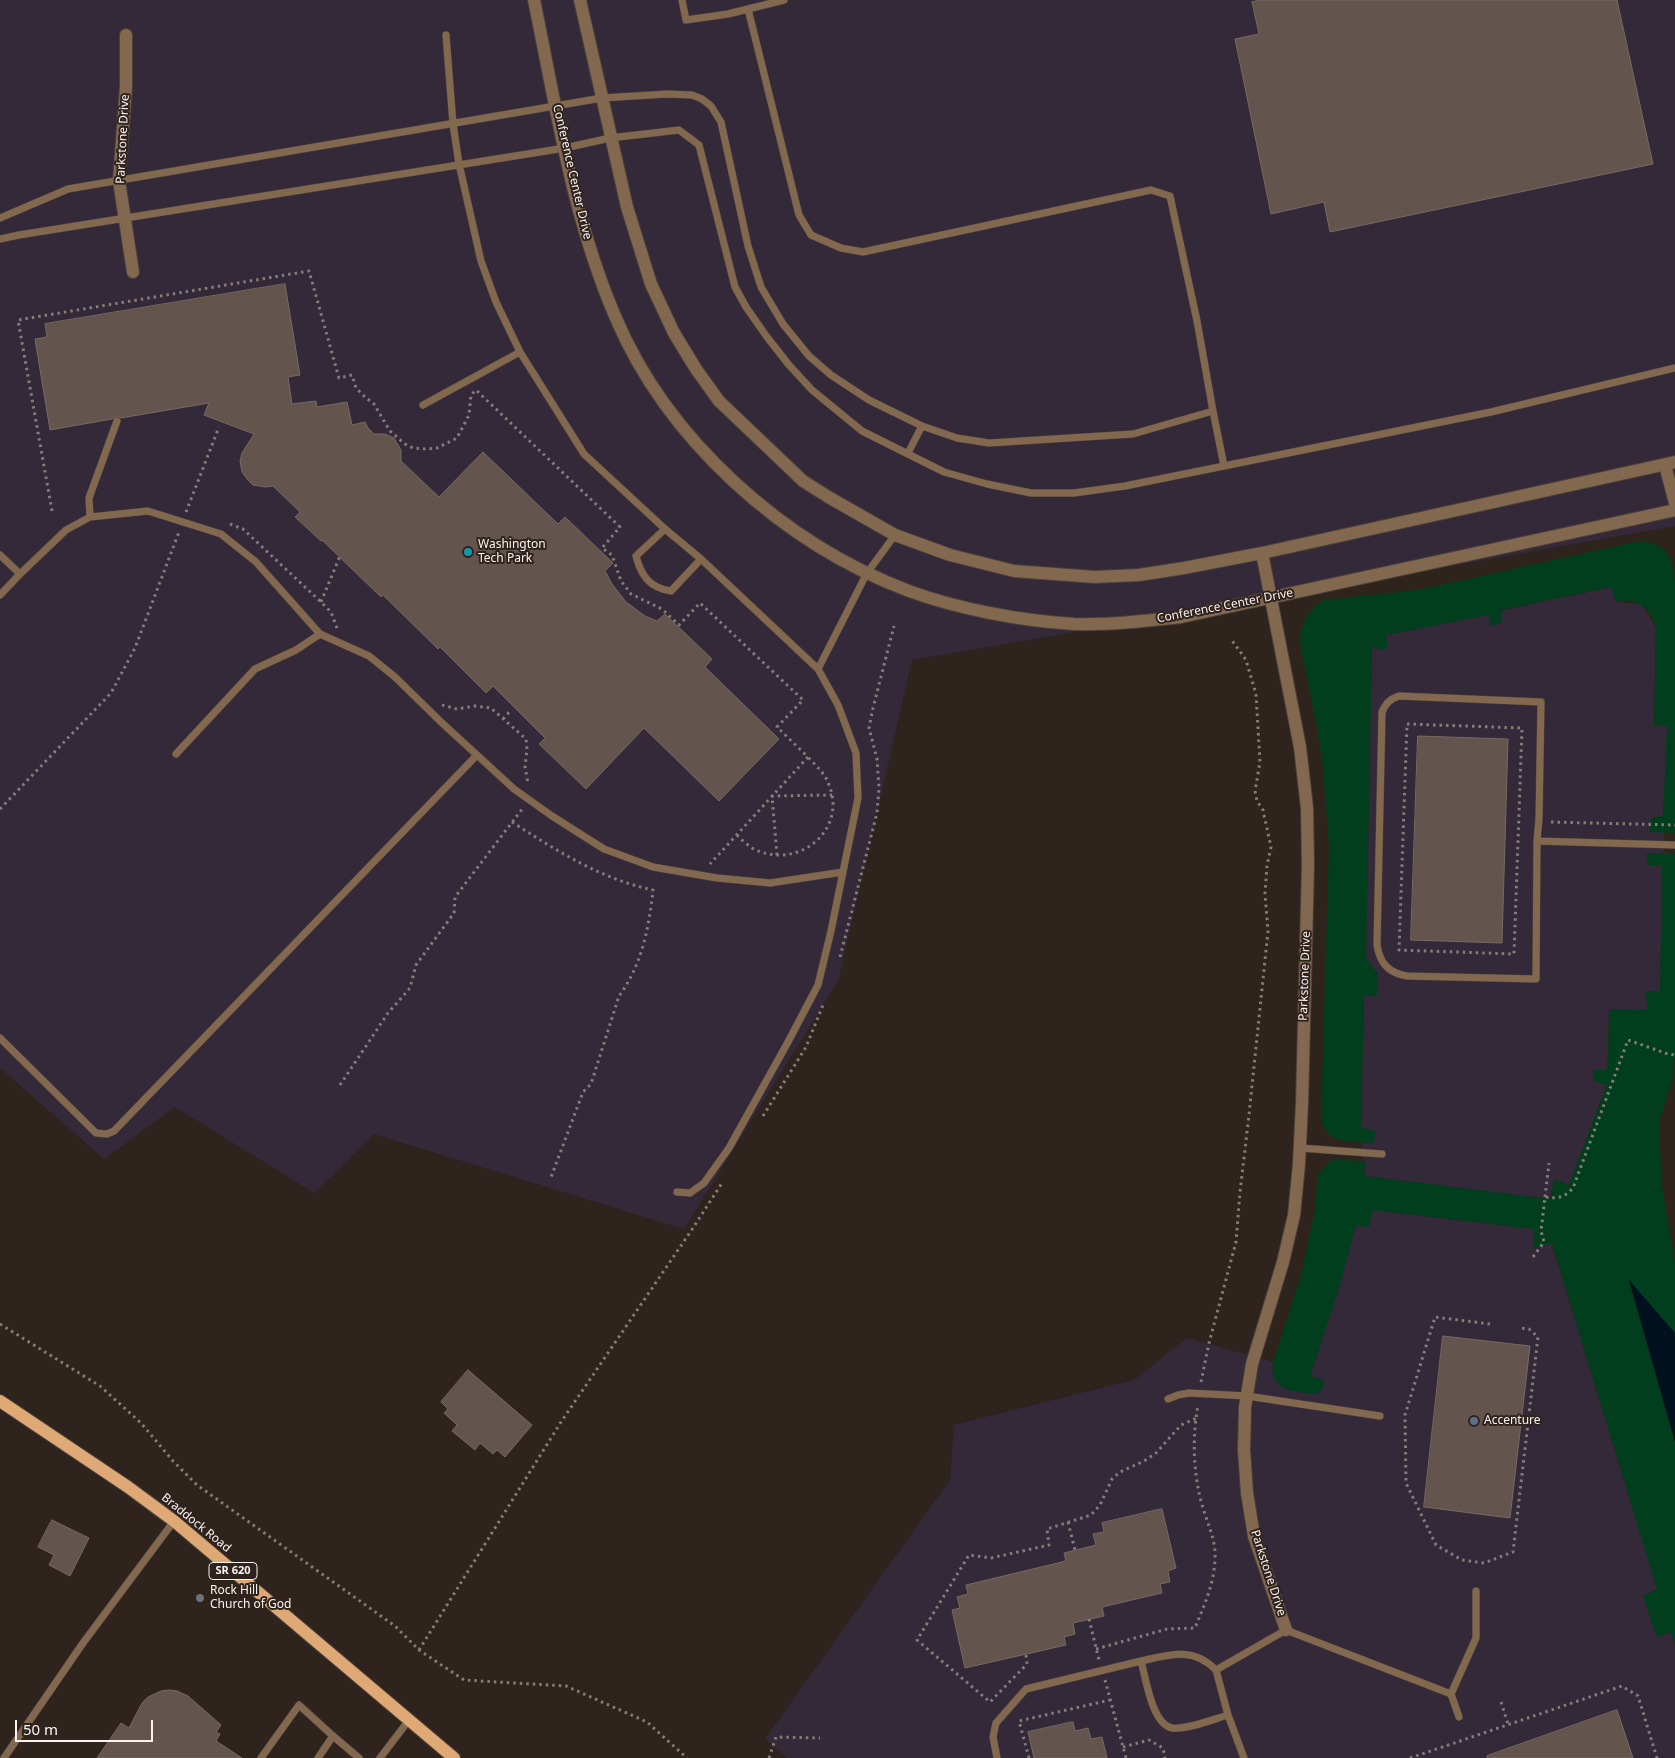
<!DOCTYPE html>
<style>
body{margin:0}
#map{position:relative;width:1675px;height:1758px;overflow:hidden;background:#2f231e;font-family:"Noto Sans",sans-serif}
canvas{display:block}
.scale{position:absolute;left:15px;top:1720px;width:138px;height:22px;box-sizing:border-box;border:2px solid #fbf3ef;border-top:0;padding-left:6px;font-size:15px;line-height:18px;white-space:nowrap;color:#fbf3ef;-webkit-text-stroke:4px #2f231e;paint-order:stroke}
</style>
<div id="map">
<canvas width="1675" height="1758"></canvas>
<div class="scale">50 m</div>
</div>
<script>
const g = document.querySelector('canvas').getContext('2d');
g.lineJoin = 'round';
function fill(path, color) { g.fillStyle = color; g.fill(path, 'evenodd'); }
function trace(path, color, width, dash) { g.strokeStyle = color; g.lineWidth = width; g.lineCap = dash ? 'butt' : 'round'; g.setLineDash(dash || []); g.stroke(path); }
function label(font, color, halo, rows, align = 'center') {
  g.font = font + ' "Noto Sans",sans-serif'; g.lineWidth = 4; g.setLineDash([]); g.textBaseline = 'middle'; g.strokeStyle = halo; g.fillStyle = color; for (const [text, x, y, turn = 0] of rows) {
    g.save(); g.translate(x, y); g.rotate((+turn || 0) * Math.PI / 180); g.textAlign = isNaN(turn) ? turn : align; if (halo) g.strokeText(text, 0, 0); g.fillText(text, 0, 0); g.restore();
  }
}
fill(new Path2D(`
 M0,0H1675V526L1271,598L912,660L838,981L684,1229L374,1134L314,1193L175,1107L104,1159L0,1068Z
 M1612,587L1616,602L1641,604L1656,628L1654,725H1667L1660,992L1647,1010L1609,1009L1607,1085L1569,1185L1551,1199L1364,1176L1361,1128L1372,648L1386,635Z
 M1372,1210L1534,1229L1551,1242L1675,1646V1758H787L765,1739L950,1480L954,1425L1134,1380L1187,1338L1273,1362L1271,1372L1310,1377L1356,1225Z`), '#332938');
fill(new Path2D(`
 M1639,541C1665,543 1672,554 1675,579V833L1650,832L1651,818L1663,816L1667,726H1654L1656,628C1651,608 1637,597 1616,602L1611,587L1501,610L1502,622L1491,626L1488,615L1386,635L1388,649L1372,648L1366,958L1378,974L1377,996H1364L1361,1128L1376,1131L1373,1143C1351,1141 1326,1145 1321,1118L1329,846L1323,769L1317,728L1300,644C1299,626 1308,608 1324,600L1418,590Z
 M1646,853H1675V1053L1673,1077L1659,1122L1662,1187L1675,1262V1333L1629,1281L1675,1442V1646L1671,1632L1657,1637L1643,1596L1657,1589L1552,1243L1534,1249V1229L1373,1210L1369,1227L1356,1225L1338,1291L1310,1376L1324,1380C1325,1387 1322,1390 1316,1394C1294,1391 1269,1393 1273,1362L1301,1275L1315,1209L1318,1175L1329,1162L1336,1159L1365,1162L1364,1176L1550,1199L1554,1179L1569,1185L1607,1085L1593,1081L1594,1070H1608L1609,1009L1647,1010L1646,991H1660L1662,865H1648Z`), '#013e1e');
fill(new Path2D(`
 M1629,1280L1675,1333V1442Z`), '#00101f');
const building = new Path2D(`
 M1262,0H1617L1653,164L1330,232L1324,202L1271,214L1235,39L1259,34L1252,2Z
 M285,284L300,375L288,377L292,404L316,401L317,407L347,402L352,425L365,422L368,428L374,434H385L394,438L401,450V461L439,497L483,452L558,524L565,517L613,563L605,571L612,584L626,602L645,616L657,621L665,614L712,659L705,667L779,739L719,801L644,728L586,789L539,744L545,738L493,686L486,693L440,647L438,649L383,595L381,597L322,540L321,541L295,517L300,512L273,486L265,487L253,485L248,480L242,472L240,461L242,453L254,434L204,415L209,403L121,418L117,416L112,419L50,430L35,339L47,337L45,324Z
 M1418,736L1508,739L1502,943L1411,940Z
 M1443,1336L1530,1346L1510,1518L1424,1507Z
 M468,1370L532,1425L505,1457L497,1450L493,1454L480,1443L475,1450L452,1431L457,1425L444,1413L448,1409L441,1402Z
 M1162,1509L1176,1568L1168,1571L1170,1582L1160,1584L1162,1593L1102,1607L1104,1616L1073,1623L1075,1634L1064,1637L1066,1645L965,1668L952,1610L960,1608L957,1597L968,1594L966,1585L1066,1561L1064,1553L1096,1545L1093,1534L1104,1532L1102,1523Z
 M52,1520L89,1538L70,1576L49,1565L54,1555L38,1547Z
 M170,1690L177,1691L188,1696L221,1725L216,1732L220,1734L216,1741L242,1758H97L121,1723L129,1728L142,1703L148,1697L161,1691Z
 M1617,1710L1633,1758H1487V1756Z
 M1073,1722L1075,1731L1088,1728L1091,1739L1102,1737L1107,1758H1034L1028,1732Z`);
fill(building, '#63554e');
trace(building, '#776962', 1);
const service = new Path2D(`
 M682,0L686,20L728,14L748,9L799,215L811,235L841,248L863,252L1151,190L1170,196L1197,321L1213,411L1224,466L1491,412L1675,368
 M748,9L784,0
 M0,218L68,189L602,98L667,94L692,95L702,99L711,106L721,122L748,246L761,287L783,324L809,356L831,375L869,400L922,426L957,438L989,443L1133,434L1213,411
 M0,239L19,235L565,148L610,138L679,130L699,145L735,287L746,307L767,337L789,365L812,390L862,431L944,472L987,484L1031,493H1074L1125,486L1224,466
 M520,352L584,454L665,529L701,559L818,669L838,705L856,753L858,798L831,931L818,985L788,1042L729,1148L704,1183L690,1193L677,1192
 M423,405L520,352L496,302L481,261L459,164L453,124L446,35
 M908,453L922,426
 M90,517L89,498L117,421
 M665,529L636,556C641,576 650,588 671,591L701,559
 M0,555L20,574L66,530L90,517L148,511L221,534L256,562L320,634L369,656L395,677L441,722L514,789L552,816L604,849L653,867L717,878L770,883L843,872
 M0,595L20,574
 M818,669L867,573L895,535
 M1399,696L1541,702L1539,819L1537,841L1536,979L1407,976C1389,973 1380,964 1377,945L1382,712C1386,703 1390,699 1399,696Z
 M176,754L255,669L296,650L320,634
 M1537,841L1675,845
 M0,1038L96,1133L107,1134L114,1131L477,755
 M1300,1148L1382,1154
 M1168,1399L1178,1395L1189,1393L1247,1396L1380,1416
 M1216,1670C1193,1646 1169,1655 1141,1661C1146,1679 1152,1724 1172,1728C1187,1730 1214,1719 1228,1715L1216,1670L1286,1630L1451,1694L1459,1717
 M1451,1694L1476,1638V1591
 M1228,1715L1244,1758
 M4,1758L83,1643L174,1521
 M261,1758L299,1705L333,1736
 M318,1758L333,1736L359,1758
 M380,1758L409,1720
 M997,1758L993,1737L996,1723L1026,1689L1141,1661`);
const minor = new Path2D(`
 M534,0C556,106 572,216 615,316C667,440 784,544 909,591C958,609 1022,621 1074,624C1110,625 1145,621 1181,617L1675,510
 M580,0L627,207L651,284L674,333L696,369L719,401L803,481L830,498L895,535L950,555L1014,571L1095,577L1139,575L1184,568L1262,553L1675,462
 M126,35V87L119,181L133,272
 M1665,465L1675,503
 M1262,553L1300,747L1307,808L1308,865L1302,1103L1299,1164L1294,1215L1283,1262L1252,1364L1245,1407L1244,1450L1247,1493L1254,1536L1286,1630`);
const primary = new Path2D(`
 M0,1401L128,1487L174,1521L454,1758`);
trace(service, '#4c403b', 8);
trace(minor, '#4c403b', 14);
trace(primary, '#4c403b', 14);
trace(new Path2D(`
 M52,511L18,320L309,271L339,378L352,375L356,388L365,397L374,404L390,431L405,444L413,448L426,449L437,448L457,438L469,415L471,395L476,390L620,527L602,548L612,555L621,581L631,594L662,609L679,625L700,603L803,700L777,727L808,757L710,864
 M186,512L219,427
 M230,524L243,529L321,602L331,612L337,628
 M321,602L340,556
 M442,705L457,709L475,706L491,708L526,739L527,749L525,767L528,783
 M503,719L511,710
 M1407,724L1522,728L1514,954L1399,950Z
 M0,809L111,693L135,648L179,532
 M512,822C557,851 601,879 653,890C649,927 642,965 619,996L591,1084L583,1092L550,1180
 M1551,822L1675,825
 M737,835C743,841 750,848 758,851C801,868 847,829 829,785C825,773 816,766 808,757
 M777,855L772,796L832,795
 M840,957L877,813L879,788L877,759L869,728L873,708L894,626
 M340,1085L388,1013L410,988L416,965L454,913L455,897L523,808
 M763,1116L806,1047L823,1005
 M1545,1197L1549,1163
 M1533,1257L1544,1242L1541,1231L1545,1197C1557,1199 1564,1198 1573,1188L1628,1040L1668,1054L1675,1055
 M0,1324L100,1386L141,1423L173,1461L197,1485L395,1626L419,1650L464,1680L566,1686L647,1722L687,1758
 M1490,1324L1435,1317L1405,1415L1406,1483L1436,1545L1462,1560L1484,1563L1513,1552L1538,1337L1529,1329L1520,1328
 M1201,1382L1209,1343L1236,1242L1240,1192L1249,1115L1268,931L1265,894L1267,866L1271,847L1263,810L1257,801L1255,791L1260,762L1256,694L1246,660L1231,639
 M1521,1423L1528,1424
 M1068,1522L1075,1550
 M1089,1619L1099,1660
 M1096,1649L1167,1629L1195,1628C1204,1605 1214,1585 1215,1559C1216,1540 1208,1525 1203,1508C1193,1475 1192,1438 1198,1405
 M419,1650L561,1422L693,1228L722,1183
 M1026,1655L1027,1664L990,1702L917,1640L969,1555L991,1558L1049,1545L1047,1529L1091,1515L1100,1505L1112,1479L1120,1472L1144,1461L1156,1453L1181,1425L1197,1418
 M1105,1680L1126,1758
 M1501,1702L1508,1724
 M1123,1747L1149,1740L1163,1748L1165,1758
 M769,1758L776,1737L820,1738
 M1029,1758L1019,1721L1110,1700
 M1410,1758L1622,1686L1638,1696L1657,1758`), '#877c78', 3, [2.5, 4]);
trace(service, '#81684f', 7);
trace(minor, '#81684f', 12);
trace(primary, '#dea974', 12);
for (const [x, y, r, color] of [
 [468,552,5,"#0f9aa8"],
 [1474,1421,5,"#5c6f8a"],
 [200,1598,5,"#6b7280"]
]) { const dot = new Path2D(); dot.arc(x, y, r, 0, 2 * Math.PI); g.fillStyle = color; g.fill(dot); trace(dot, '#2f231e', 2); }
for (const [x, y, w] of [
 [233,1571,48]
]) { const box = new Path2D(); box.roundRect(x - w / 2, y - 8.5, w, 17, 4); g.fillStyle = '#2f231e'; g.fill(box); trace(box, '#fbf3ef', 1); }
label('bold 11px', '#fbf3ef', null, [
 ["SR 620",233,1571]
]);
label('12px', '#fbf3ef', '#2f231e', [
 ["Parkstone Drive",123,139,-87],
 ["Conference Center Drive",572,172,77],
 ["Conference Center Drive",1225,606,-11],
 ["Parkstone Drive",1305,976,-88],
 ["Braddock Road",196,1523,39],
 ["Parkstone Drive",1268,1573,72]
]);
label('12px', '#fbf3ef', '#2f231e', [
 ["Washington",478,545],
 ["Tech Park",478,559],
 ["Accenture",1484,1421],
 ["Rock Hill",210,1591],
 ["Church of God",210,1605]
], 'left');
</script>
